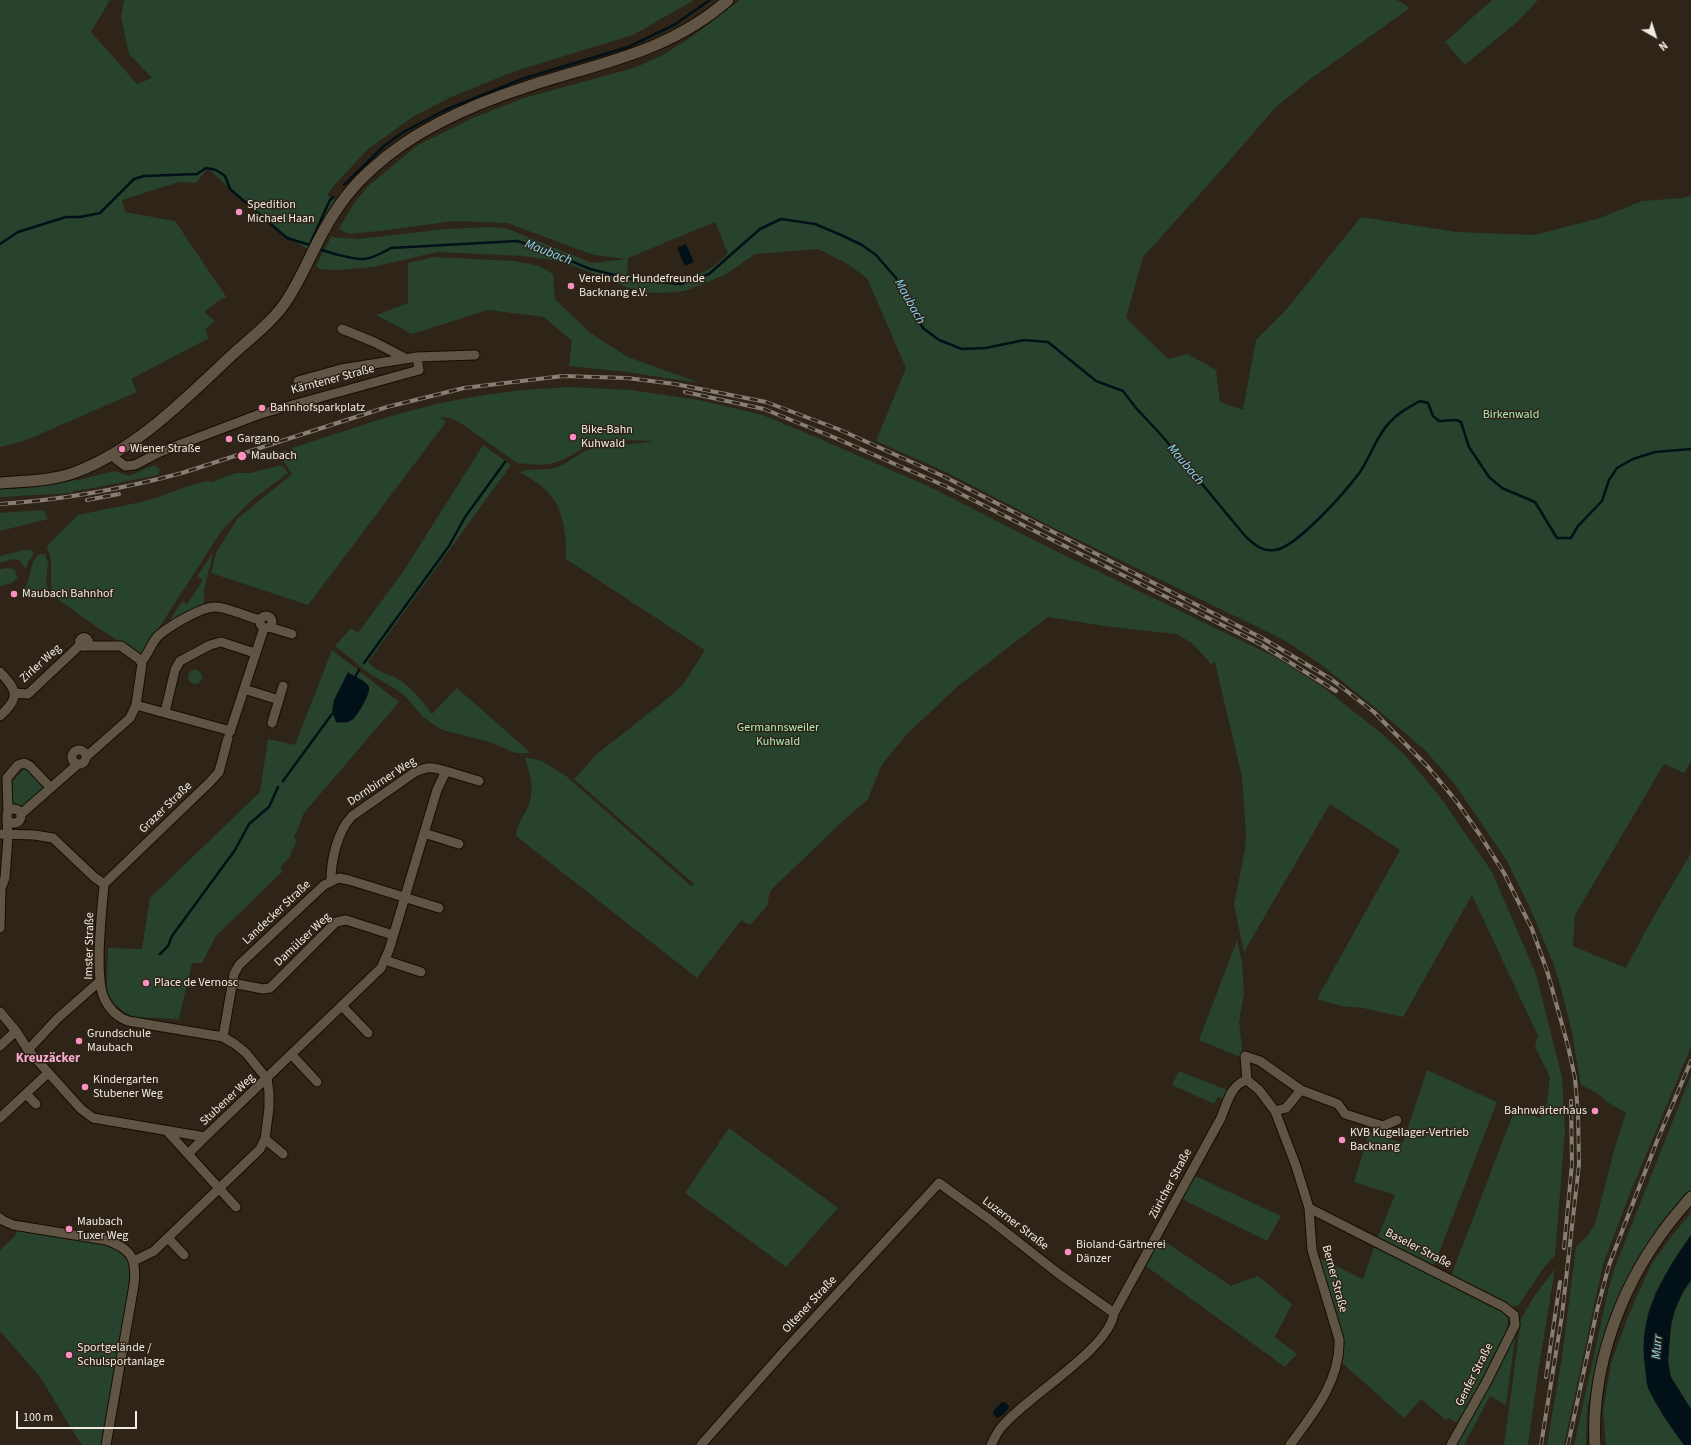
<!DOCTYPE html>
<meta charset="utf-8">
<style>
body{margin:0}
#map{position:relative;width:1691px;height:1445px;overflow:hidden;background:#2e2417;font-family:"Source Sans 3",sans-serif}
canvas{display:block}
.north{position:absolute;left:1635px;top:16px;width:40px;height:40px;-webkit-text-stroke:3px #2e2417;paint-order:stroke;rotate:141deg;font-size:11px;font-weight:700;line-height:16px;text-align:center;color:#f2ebe2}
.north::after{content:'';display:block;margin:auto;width:14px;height:18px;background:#f2ebe2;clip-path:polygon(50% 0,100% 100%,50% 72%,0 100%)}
.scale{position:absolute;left:16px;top:1411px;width:121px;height:18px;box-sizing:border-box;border:2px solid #f2ebe2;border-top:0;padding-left:5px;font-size:12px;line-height:14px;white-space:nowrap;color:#f2ebe2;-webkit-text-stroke:3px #2e2417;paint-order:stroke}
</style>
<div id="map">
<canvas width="1691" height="1445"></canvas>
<div class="north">N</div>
<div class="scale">100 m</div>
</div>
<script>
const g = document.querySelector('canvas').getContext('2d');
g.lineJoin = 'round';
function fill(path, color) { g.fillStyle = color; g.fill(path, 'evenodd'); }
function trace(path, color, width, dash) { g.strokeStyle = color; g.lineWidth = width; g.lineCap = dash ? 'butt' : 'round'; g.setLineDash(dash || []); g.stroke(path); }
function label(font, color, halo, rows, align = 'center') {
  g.font = font + ' "Source Sans 3",sans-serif'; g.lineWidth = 3; g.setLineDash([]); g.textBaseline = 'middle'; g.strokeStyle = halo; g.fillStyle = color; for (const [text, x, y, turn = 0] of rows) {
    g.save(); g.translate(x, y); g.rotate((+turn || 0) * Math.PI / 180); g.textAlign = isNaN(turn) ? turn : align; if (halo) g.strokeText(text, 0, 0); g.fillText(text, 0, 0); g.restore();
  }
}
fill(new Path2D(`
 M0,0H110L91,32L137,84L152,78L129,54L121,17L124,0H694L633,35L515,71L451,97L414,116L367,150L337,182L327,195L335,200L309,250L277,230L232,191L208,168L196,183L179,182L122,200L125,212L175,221L227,298L221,299L204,312L215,321L205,329L209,338L131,379L137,392L24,441L0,447Z
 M740,0H1397L1410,8L1309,80L1275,108L1216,176L1143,257L1126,318L1168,359L1188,354L1216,370L1220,402L1243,410L1256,340L1285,311L1361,217L1456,232L1534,235L1600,218L1642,201L1683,198L1691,195V761L1684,773L1664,764L1575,915L1573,946L1626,968L1650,923L1691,853V1047L1628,1198L1603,1265L1564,1445H1547L1562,1357L1576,1247L1588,1235L1595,1224L1615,1147L1626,1113L1609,1103L1597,1093L1581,1085L1572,1033L1561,988L1554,965L1530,908L1507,861L1469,805L1453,782L1425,750L1377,709L1319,663L1282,639L1056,529L946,472L876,441L906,368L867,278L846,263L818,249L755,254L725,275L685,291L661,293L639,292L564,262L523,256L437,252L373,267L337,270L320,269L316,266L331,237L358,239L446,229L490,227L508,229L592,263L626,259L594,255L507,223L455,221L379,231L349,234L339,229L353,205L368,186L418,145L475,117L524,98L634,68L661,56L693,36ZM715,222L728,253C722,259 716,265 709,269C689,282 650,277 627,274L628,258Z
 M1492,0H1538L1517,22L1465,65L1445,42Z
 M434,257L514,261L539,266L553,274L555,299L589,332L628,357L700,383L626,372L569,366L572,341L544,317L488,310L412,334L376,315L408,303V263Z
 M570,387L630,390L699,400L762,415L804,432L932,488L1050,548L1275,657L1320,685L1381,733L1405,755L1440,797L1492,872L1536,974L1562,1077L1565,1131L1555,1255L1542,1270L1519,1305L1512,1307L1451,1276L1515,1109L1540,1118L1547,1103L1550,1077L1535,1047L1538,1036L1472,895L1403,1017L1363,1008L1341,1006L1317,999L1400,850L1330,804L1244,952L1234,905L1245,849L1246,834L1242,777L1215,662L1211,664L1192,643L1176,634L1112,627L1048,617L958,686L906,735L881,766L868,799L846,818L770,891L767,906L750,925L741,920L697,978L516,836C518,821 524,817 529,804C535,788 529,773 525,757L542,761L566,776L691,886L694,884L574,779L597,754L663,702L682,686L705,650L566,559C567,540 564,513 552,497C544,486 531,479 520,472C533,467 548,472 560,466C575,459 583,449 602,446C619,443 638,445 654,441C637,440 612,439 595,444C582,447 572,456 559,461C546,467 531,464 517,463L459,422L449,418L440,417L446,422L308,605L211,573L216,553L238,518L292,474L282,459L262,461L261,459L286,450L287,452L293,450L292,448C340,433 388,415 437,404C481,394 525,389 570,387Z
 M483,445L511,465L368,662C376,672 387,673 398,679C412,688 422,700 432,714L457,688L531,753H515L490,742L446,731L437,727L422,716L405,696L397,690L370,674L335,646L351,628L358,633L405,569Z
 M154,465L160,469L158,475L93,488L73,491V493L0,497V488L11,489L57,484L65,481L79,480L114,471L129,476Z
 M282,465L288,473L253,499L222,530L142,654L136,653L82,617L54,596C47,579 56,564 47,549L48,545L78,515L146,501L192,485L207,481L212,482L236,473H250Z
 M43,510L48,519L0,531V513Z
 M24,550H31L34,554L28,562L27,567L25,568L19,560L12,559L0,563V556Z
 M213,553L204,590V606L170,625L168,623L182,601L187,604L203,580L197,576Z
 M39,554H45L48,562L46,580L50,598L21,594C33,581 27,565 39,554Z
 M8,568L14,569L18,578L12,583L0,586V569Z
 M332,650L399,702L304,813L294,838L297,840L289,858L280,867L283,871L216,936L202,963H192L179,1019L134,1017L124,1012L115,1004L109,996L107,988L108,948L142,949L150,898L260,792L268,739L295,745Z
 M188 677a7 7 0 1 1 14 0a7 7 0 1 1-14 0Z
 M26,767L45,786L27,804L23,806L13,803V781Z
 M1237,940L1242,962L1244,994L1239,1022L1243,1058L1199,1040Z
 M1427,1070L1497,1102L1433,1268L1377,1239L1395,1195L1354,1182L1369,1133L1403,1143Z
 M1179,1071L1229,1091L1224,1100L1218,1097L1214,1104L1172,1085Z
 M1691,1075V1194L1659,1232L1637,1262L1627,1280L1596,1369L1587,1409L1586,1445H1574L1608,1291L1615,1267Z
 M729,1128L838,1208L786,1267L685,1193Z
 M1193,1175L1281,1216L1267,1241L1180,1198Z
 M1691,1213V1235L1677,1255L1656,1291L1648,1312L1644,1336L1648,1387L1662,1414L1684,1445H1606L1603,1411L1611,1363L1629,1314L1651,1265L1670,1238Z
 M17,1230L105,1244C120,1249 128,1254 133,1269L103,1440L101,1441V1445H83L79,1441L40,1377L0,1331V1250L15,1236Z
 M1161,1239L1231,1286L1258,1276L1292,1304L1275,1337L1297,1354L1285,1367L1146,1266Z
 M1375,1245L1503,1310L1508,1318L1507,1330L1459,1424L1448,1418L1446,1420L1421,1399L1404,1418L1340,1361L1317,1257L1363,1279Z
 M1555,1269L1538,1373L1528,1445H1504L1521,1319L1535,1295Z
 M1691,1280V1409C1684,1400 1675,1388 1671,1378C1667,1368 1668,1357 1669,1347C1671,1321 1676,1301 1691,1280Z
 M1516,1331L1506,1405L1490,1396L1464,1445H1454Z`), '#28432d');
fill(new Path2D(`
 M686,244L694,262L685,266L677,248Z
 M348,672C354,677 366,680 369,687C371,693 357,717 352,720C347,723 342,723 336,722L332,711L334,700Z
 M1691,1235V1280L1683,1292L1675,1309L1671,1324L1668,1361L1671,1377L1691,1409V1445H1684C1671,1427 1658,1409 1648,1388C1646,1382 1646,1374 1645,1367C1637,1317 1663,1275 1691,1235Z
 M1002,1402L1006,1403L1009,1406C1007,1412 1002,1416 997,1418L993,1414V1411Z`), '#021117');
trace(new Path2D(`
 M344,185L384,146L402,133L445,110L522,79L628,47L674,25L710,0
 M0,244L18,232L66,217H80L100,213L134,179L144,176L197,174L206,168L216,170L225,176L230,189L287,238L313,246
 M310,244L330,200L333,197
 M317,248C326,252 355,260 364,259C374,258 382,253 391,248L517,241L540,248L590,269L635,280L681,284L709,274L760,229L781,219L815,224L841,235L862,245L876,255L896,278L909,305L923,328L939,340L962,349L986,348L1024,340L1048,342L1096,381L1123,391L1136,408L1163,437L1246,537C1255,545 1262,552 1275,550C1296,548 1347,490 1360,472C1371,456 1376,436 1390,422C1398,413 1409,407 1420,401L1428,403L1433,416L1439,421L1456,420L1461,422L1469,447L1489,477L1502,488L1535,502L1557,538H1571L1578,526L1602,501L1609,480L1617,468L1633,459L1655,452L1691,449
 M364,663L449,546L465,517L505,462
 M355,677L359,670
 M283,781L332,714
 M160,954L168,946L172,936L235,850L249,824L269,807L278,787`), '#021117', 2.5);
const minor = new Path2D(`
 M342,329L374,342L405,358
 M298,381L341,369L417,357
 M112,456L125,466L135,465L160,452L260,414L419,370L417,357L475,355
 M260 622a6 6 0 1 1 12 0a6 6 0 1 1-12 0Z
 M269,627L292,634
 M79.5 642a4.5 4.5 0 1 1 9 0a4.5 4.5 0 1 1-9 0Z
 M86,646H121L139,659L142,664L136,705L130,718L87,756
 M141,662C149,654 151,643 158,636C168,627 202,606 216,607C225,607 249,617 260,620
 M0,672C17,690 21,697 0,716
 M244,689L279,700
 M15,693L28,694L81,644
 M136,705L227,730
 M165,712L175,670L180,661L210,645L221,642L255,653
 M272,723L283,686
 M230,732L264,628
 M72 757a7 7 0 1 1 14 0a7 7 0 1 1-14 0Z
 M446,771L479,781
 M7 816a7 7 0 1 1 14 0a7 7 0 1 1-14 0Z
 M8,812L7,778L18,765L24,763L30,766L50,787
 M21,814L78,764
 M424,833L459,844
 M0,834L34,835L53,838L94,877L104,884C102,911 94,975 104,998C109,1009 117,1017 128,1021L223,1037L235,1044L246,1053L267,1079L269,1092V1108L265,1139L260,1149L154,1251L134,1261
 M104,884L210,782L219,772L228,738
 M0,928L1,888L5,878L8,837L7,819
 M385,960L421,972
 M232,983L263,989L270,988L336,922L346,920L393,935
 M342,1006L368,1033
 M0,1012L16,1031L0,1046
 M16,1031L28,1050L81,1109L93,1118L205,1137L381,968L389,950L437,790L446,771C432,767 428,766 415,772L352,816C337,832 331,860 331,881
 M223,1037L234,974L239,965L324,885L339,878L349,880L439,908
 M28,1050L57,1019L100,981
 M292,1055L317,1082
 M26,1094L36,1104
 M1275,1111L1286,1108L1301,1090L1338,1104L1345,1114L1383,1126L1397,1120
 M0,1118L48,1073
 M167,1131L236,1207
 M265,1139L283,1154
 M188,1154L205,1137
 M1309,1208L1504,1307L1514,1315L1515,1325L1487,1381L1451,1445
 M0,1218L2,1220L13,1225L106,1240C132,1249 137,1259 134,1285L106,1445
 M168,1238L184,1255
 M701,1445L786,1349L939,1183L989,1219L1059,1274L1114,1313
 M991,1445C994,1440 996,1434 1000,1429C1025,1397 1109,1350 1114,1313L1221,1118C1227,1103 1231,1084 1247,1080
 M1290,1445C1313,1414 1341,1380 1339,1339L1312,1250L1309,1208L1296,1166L1275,1111L1259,1090L1247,1080L1245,1056L1260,1061L1301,1090`);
const tertiary = new Path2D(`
 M0,483C25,481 53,481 76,472C137,449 185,399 232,355C252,337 275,320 289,297C302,276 311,254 323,232C336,208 352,186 373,168C414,130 476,103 529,86C600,63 669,52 728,0
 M1595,1445C1591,1371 1618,1293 1662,1233C1671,1220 1681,1209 1691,1197`);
trace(minor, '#160d03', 11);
trace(tertiary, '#160d03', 13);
trace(minor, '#605445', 9);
trace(tertiary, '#605445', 11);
const rail = new Path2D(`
 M685,392L764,409L833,437L945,486L1260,644L1336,691
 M87,500L119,494
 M0,504C62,500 122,489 182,473L387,407L464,388L563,376L627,378L675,384L766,402L838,429L945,477L1264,639L1331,679L1374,712L1428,767L1457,802L1480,835L1504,873L1532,929L1548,974L1568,1046L1575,1078L1578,1114L1579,1164L1562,1315L1541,1445
 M1564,1248L1572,1164L1571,1101
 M1546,1377L1560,1282
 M1568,1445L1597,1310L1609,1265L1657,1141L1691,1061`);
trace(rail, '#887f74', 4);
trace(rail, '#2e2417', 2.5, [8]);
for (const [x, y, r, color] of [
 [239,212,4,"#fc8fc2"],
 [571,286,4,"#fc8fc2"],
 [262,408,4,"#fc8fc2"],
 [573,437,4,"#fc8fc2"],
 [229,439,4,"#fc8fc2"],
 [122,449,4,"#fc8fc2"],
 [242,456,5,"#fc8fc2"],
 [14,594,4,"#fc8fc2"],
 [146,983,4,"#fc8fc2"],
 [79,1041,4,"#fc8fc2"],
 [85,1087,4,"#fc8fc2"],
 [1595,1111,4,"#fc8fc2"],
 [1342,1140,4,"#fc8fc2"],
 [69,1229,4,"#fc8fc2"],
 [1068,1252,4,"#fc8fc2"],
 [69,1355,4,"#fc8fc2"]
]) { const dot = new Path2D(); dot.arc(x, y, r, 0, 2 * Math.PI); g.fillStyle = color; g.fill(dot); trace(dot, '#2e2417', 1.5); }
label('12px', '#f2ebe2', '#2e2417', [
 ["Spedition",247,205],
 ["Michael Haan",247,219],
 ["Verein der Hundefreunde",579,279],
 ["Backnang e.V.",579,293],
 ["Bahnhofsparkplatz",270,408],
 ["Bike-Bahn",581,430],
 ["Kuhwald",581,444],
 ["Gargano",237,439],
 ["Wiener Straße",130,449],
 ["Maubach",251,456],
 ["Maubach Bahnhof",22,594],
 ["Place de Vernosc",154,983],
 ["Grundschule",87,1034],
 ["Maubach",87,1048],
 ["Kindergarten",93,1080],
 ["Stubener Weg",93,1094],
 ["Bahnwärterhaus",1587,1111,"right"],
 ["KVB Kugellager-Vertrieb",1350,1133],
 ["Backnang",1350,1147],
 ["Maubach",77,1222],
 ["Tuxer Weg",77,1236],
 ["Bioland-Gärtnerei",1076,1245],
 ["Dänzer",1076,1259],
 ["Sportgelände /",77,1348],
 ["Schulsportanlage",77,1362]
], 'left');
label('12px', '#f2ebe2', '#2e2417', [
 ["Kärntener Straße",333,380,-15],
 ["Zirler Weg",41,664,-42],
 ["Dornbirner Weg",382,782,-33],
 ["Grazer Straße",166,808,-44],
 ["Landecker Straße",277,913,-43],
 ["Damülser Weg",303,940,-43],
 ["Imster Straße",90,946,-89],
 ["Stubener Weg",228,1100,-43],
 ["Züricher Straße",1171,1184,-62],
 ["Luzerner Straße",1015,1224,37],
 ["Baseler Straße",1418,1249,27],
 ["Berner Straße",1334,1279,75],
 ["Oltener Straße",810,1305,-47],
 ["Genfer Straße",1475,1375,-63]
]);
label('12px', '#acebb7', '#2e2417', [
 ["Birkenwald",1511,415],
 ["Germannsweiler",778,728],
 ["Kuhwald",778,742]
]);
label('italic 13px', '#80daf8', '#2e2417', [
 ["Maubach",548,253,21],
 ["Maubach",909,302,61],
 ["Maubach",1185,465,50],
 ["Murr",1658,1347,-86]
]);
label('bold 13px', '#f9abce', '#2e2417', [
 ["Kreuzäcker",48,1059]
]);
</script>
